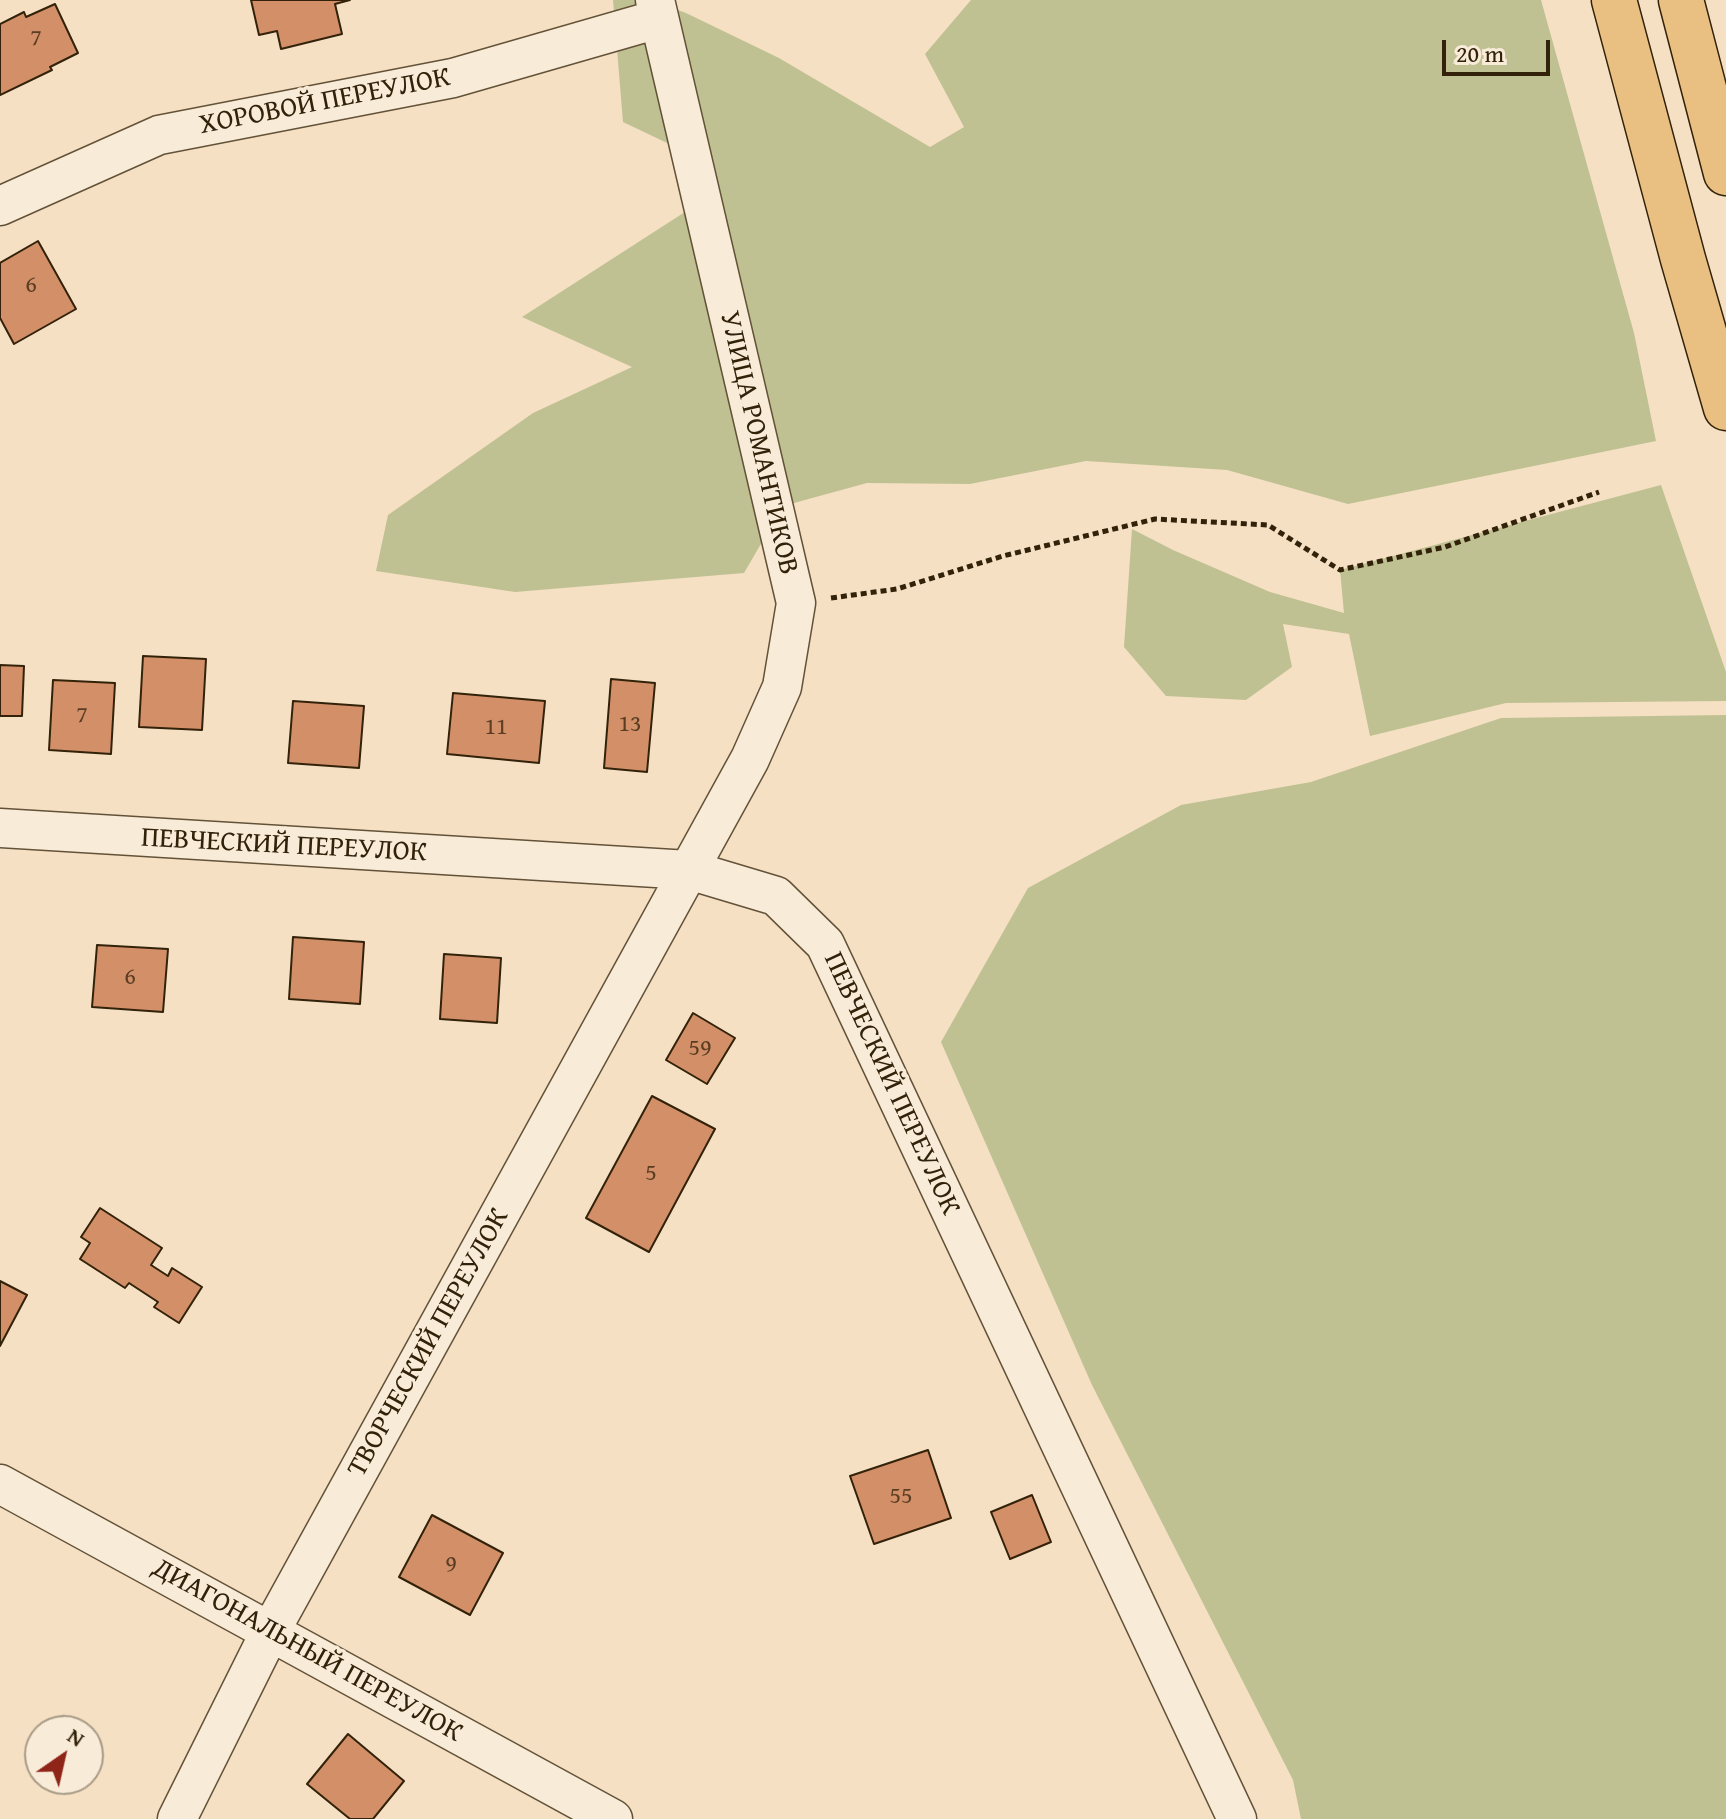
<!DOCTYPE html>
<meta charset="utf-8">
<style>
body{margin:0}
#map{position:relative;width:1726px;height:1819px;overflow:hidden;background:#f5e0c3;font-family:"Gentium Book Plus",serif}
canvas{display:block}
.north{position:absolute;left:24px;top:1715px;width:80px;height:80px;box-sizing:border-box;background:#f8ebd8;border:2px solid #a99b86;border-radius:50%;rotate:34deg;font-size:22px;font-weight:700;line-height:32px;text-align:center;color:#32220a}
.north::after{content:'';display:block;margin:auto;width:28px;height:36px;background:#8f2418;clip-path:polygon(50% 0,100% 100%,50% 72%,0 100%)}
.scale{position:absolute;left:1442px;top:40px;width:108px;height:36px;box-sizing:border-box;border:4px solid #32220a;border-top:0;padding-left:10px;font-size:24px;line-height:28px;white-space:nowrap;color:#32220a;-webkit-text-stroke:6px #f8ebd8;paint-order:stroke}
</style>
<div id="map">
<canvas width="1726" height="1819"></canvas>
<div class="north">N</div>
<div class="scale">20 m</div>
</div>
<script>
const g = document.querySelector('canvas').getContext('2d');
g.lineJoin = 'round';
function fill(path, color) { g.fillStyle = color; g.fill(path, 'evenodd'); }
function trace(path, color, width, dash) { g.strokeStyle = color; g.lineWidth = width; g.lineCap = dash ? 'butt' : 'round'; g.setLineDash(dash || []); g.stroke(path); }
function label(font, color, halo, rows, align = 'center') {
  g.font = font + ' "Gentium Book Plus",serif'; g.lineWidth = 7; g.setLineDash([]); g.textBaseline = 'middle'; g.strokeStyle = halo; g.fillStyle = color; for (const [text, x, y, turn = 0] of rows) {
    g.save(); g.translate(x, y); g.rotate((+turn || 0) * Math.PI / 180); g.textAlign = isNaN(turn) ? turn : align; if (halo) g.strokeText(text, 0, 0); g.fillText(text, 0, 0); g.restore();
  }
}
fill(new Path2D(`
 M613,0H650L686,13L779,58L930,147L964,127L925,54L971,0H1541L1634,333L1656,441L1348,504L1227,470L1086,461L970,484L867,483L783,506L744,573L515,592L376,571L388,515L533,413L632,367L522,317L702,201L707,162L623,122Z
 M1661,485L1726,672V701L1506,703L1370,736L1349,634L1283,624L1292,667L1246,700L1166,696L1124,647L1132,529L1173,550L1270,592L1344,613L1340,570Z
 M1726,715V1819H1301L1293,1780L1092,1385L941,1042L1028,888L1181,805L1311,782L1501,718Z`), '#bfc192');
const building = new Path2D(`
 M251,0H350L335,4L342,34L281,49L277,31L259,35Z
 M55,4L78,53L50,67L52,70L0,95V24L24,12L26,17Z
 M38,241L76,309L14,344L0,318V263Z
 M143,656L206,659L202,730L139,727Z
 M0,665L24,666L22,716H0Z
 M611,679L655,683L647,772L604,768Z
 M53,680L115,683L111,754L49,750Z
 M453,693L545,701L539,763L447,754Z
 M293,701L364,706L359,768L288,763Z
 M293,937L364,942L360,1004L289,999Z
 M97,945L168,949L163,1012L92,1007Z
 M444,954L501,958L497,1023L440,1019Z
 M693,1013L735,1038L707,1084L666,1060Z
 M652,1096L715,1129L649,1252L586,1218Z
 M100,1208L162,1248L151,1265L168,1276L172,1268L202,1287L179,1323L154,1307L158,1302L129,1283L125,1288L80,1259L90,1243L81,1237Z
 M0,1281L27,1295L0,1346Z
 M928,1450L951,1518L874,1544L850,1476Z
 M1032,1495L1051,1542L1010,1559L991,1512Z
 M432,1515L503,1553L470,1615L399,1577Z
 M348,1734L404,1781L373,1819H350L307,1784Z`);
fill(building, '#d28f68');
trace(building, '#32220a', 2);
const minor = new Path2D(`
 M0,206L159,135L453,78L658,19
 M0,828L689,870L776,896L825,944L1237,1819
 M0,1484L613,1819
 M177,1819L271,1630L750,759L782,687L796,603L655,0`);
const trunk = new Path2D(`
 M1614,0L1683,259L1726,408
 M1681,0L1726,173`);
trace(minor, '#635238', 41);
trace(trunk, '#32220a', 47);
trace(new Path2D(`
 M831,598L897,589L1003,556L1155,519L1268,525L1340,570L1445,547L1599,492`), '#32220a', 5, [6, 4]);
trace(minor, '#f8ebd8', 38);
trace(trunk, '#eac082', 44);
label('24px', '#5a3d22', null, [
 ["7",36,39],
 ["6",31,286],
 ["7",82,716],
 ["13",630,725],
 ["11",496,728],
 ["6",130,978],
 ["59",700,1049],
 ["5",651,1174],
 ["55",901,1497],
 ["9",451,1565]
]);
label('28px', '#32220a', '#f8ebd8', [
 ["ХОРОВОЙ ПЕРЕУЛОК",325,102,-11],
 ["УЛИЦА РОМАНТИКОВ",758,443,77],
 ["ПЕВЧЕСКИЙ ПЕРЕУЛОК",284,846,3],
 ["ПЕВЧЕСКИЙ ПЕРЕУЛОК",891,1084,65],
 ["ТВОРЧЕСКИЙ ПЕРЕУЛОК",429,1343,-61],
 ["ДИАГОНАЛЬНЫЙ ПЕРЕУЛОК",307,1651,29]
]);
</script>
